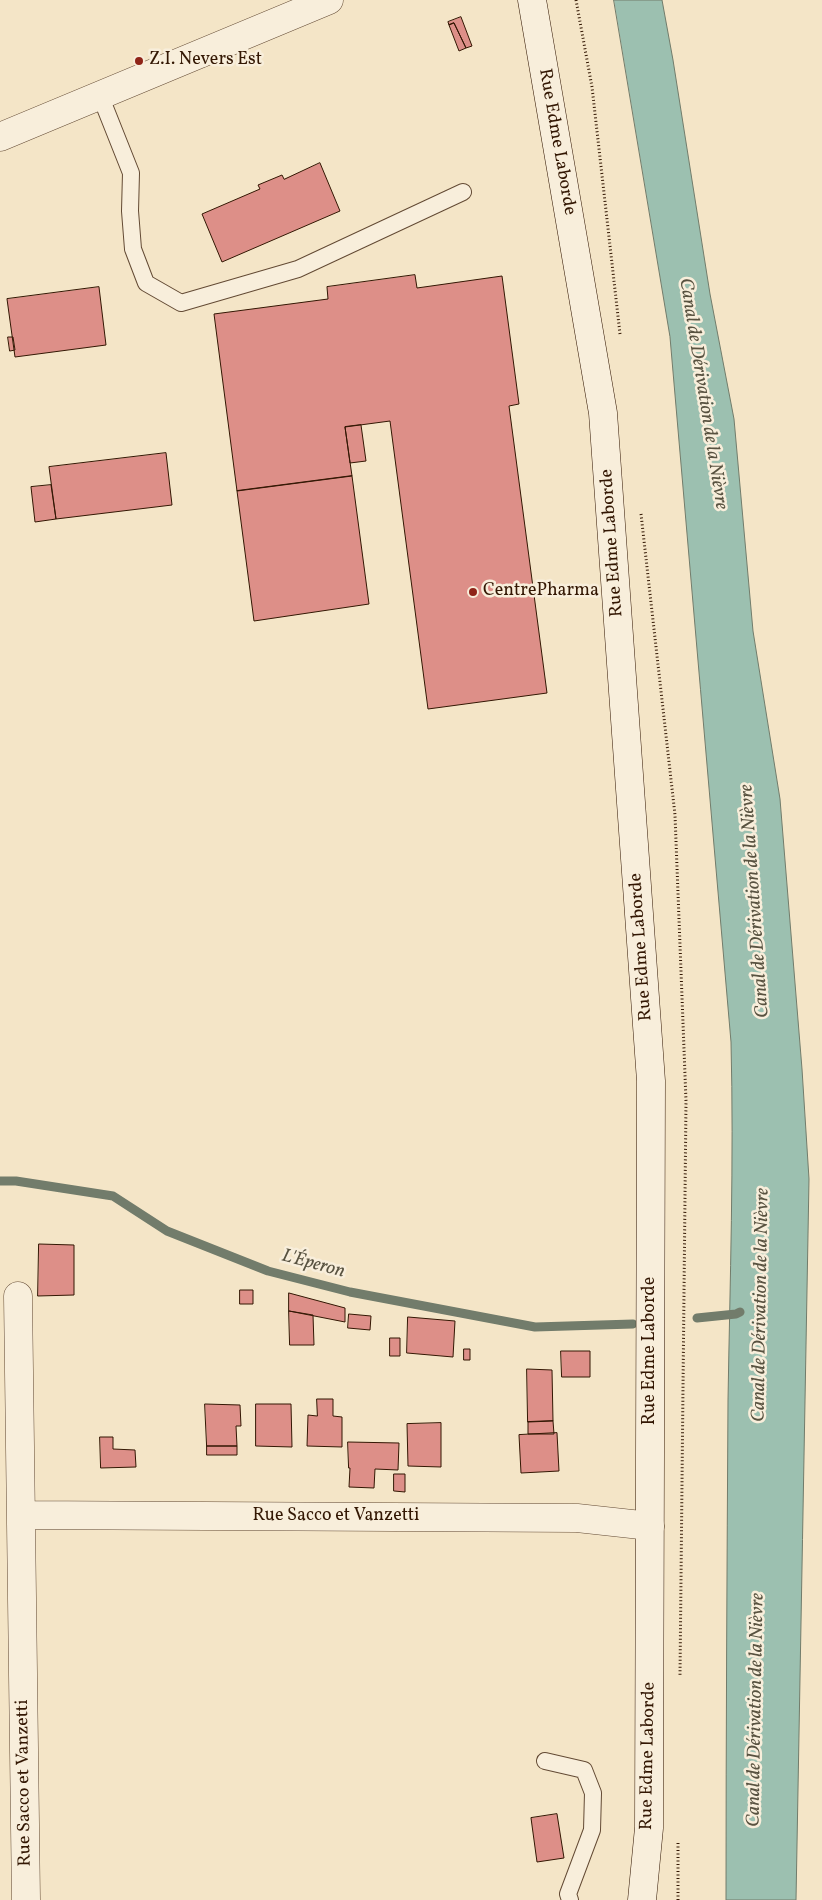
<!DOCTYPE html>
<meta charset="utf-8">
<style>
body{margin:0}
canvas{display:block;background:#f4e5c7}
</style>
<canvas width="822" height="1900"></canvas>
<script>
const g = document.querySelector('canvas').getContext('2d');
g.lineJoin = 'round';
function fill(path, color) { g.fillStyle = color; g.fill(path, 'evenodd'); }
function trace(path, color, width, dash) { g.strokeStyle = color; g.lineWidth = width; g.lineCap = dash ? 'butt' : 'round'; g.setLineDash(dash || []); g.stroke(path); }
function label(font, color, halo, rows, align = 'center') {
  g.font = font + ' Vollkorn,serif'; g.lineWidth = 5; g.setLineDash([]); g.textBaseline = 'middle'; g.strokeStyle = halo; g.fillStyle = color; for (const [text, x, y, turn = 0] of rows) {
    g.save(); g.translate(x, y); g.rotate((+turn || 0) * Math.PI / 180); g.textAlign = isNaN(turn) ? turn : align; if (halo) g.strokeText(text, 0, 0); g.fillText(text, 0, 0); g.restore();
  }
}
const water = new Path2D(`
 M614,0H662L673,60L710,294L734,419L753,631L780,799L802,1069L809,1179L796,1900H726C726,1733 727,1567 728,1400C730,1280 734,1161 731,1042L670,337Z`);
fill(water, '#9cc0b0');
trace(water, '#727c6b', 1);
trace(new Path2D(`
 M0,1181H16L113,1196L167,1231L268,1271L350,1292L535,1327L633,1324
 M697,1318L736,1314L740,1312`), '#727c6b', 9);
const building = new Path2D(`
 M461,17L472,46L466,48L454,23L449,25L448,22Z
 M454,23L466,48L459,51L449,25Z
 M320,163L340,211L222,262L202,214L260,189L258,185L282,175L284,179Z
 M415,275L417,288L502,276L519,404L509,406L547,693L428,709L390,421L345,427L352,476L237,491L214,314L328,299L327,287Z
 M99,287L106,345L15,357L7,299Z
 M8,337H13L15,350L10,351Z
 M361,425L366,461L350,463L345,427Z
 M166,453L172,505L56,519L49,467Z
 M352,476L369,604L254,621L237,491Z
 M51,485L56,519L35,522L31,487Z
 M39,1244L74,1245V1295L38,1296Z
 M240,1290H253V1304H240Z
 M289,1293L345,1308V1322L289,1311Z
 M289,1311L313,1315L314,1345H290Z
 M349,1314L371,1316L370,1330L348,1328Z
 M408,1317L455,1321L453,1357L407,1353Z
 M390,1338H400V1356H390Z
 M464,1349H470V1360H464Z
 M561,1351H590V1377H562Z
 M527,1369L552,1370L553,1421L528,1422Z
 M317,1399H333V1416L342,1417V1447L307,1446L308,1415L317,1416Z
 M205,1404L240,1405L241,1426H236L237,1446H207Z
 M256,1404H291L292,1447L256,1446Z
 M553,1421L554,1434H528V1422Z
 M441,1423V1467L408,1466L407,1424Z
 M557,1433L559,1471L521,1473L519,1435Z
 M100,1437H113V1449L135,1450L136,1467L101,1468Z
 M348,1442L399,1443L398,1470L375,1469L374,1488L349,1487L350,1468H349Z
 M207,1446H237V1455H207Z
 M394,1474H405V1492L394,1491Z
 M557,1814L564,1858L537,1862L531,1818Z`);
fill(building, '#dd8f88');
trace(building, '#331703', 1);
const lane = new Path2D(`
 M100,95L131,173L130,211L133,249L146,283L181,303L298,269L463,192
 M545,1761L584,1770L593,1793L592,1830L568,1894L570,1900`);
const street = new Path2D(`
 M0,137L329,0
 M18,1296L26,1900
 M21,1515L577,1518L650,1526`);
const secondary = new Path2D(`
 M532,0L603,413L651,1081L649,1828L642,1900`);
trace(lane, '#634a34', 18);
trace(street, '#634a34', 29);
trace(secondary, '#331703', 29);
trace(new Path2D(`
 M576,0L592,87L620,334
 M641,514L675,815L686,1101L680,1675
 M678,1900V1842`), '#331703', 3, [1, 2.5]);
trace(lane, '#f8eedb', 16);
trace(street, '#f8eedb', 28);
trace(secondary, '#f8eedb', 28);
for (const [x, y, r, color] of [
 [139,61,5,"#8f2418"],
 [473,592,5,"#8f2418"]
]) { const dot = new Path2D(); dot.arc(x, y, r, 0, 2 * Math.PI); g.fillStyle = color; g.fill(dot); trace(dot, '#f8eedb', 2); }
label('18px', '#331703', '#f8eedb', [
 ["Z.I. Nevers Est",149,61],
 ["CentrePharma",483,592]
], 'left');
label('18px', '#331703', '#f8eedb', [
 ["Rue Edme Laborde",556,142,80],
 ["Rue Edme Laborde",613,543,-94],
 ["Rue Edme Laborde",642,947,-94],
 ["Rue Edme Laborde",651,1351,-90],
 ["Rue Sacco et Vanzetti",336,1517],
 ["Rue Edme Laborde",649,1756,-89],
 ["Rue Sacco et Vanzetti",25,1783,-91]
]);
label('italic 19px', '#585240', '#f8eedb', [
 ["Canal de Dérivation de la Nièvre",702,394,81],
 ["Canal de Dérivation de la Nièvre",756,901,-94],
 ["L'Éperon",313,1265,15],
 ["Canal de Dérivation de la Nièvre",762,1305,-89],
 ["Canal de Dérivation de la Nièvre",757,1710,-89]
]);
</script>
